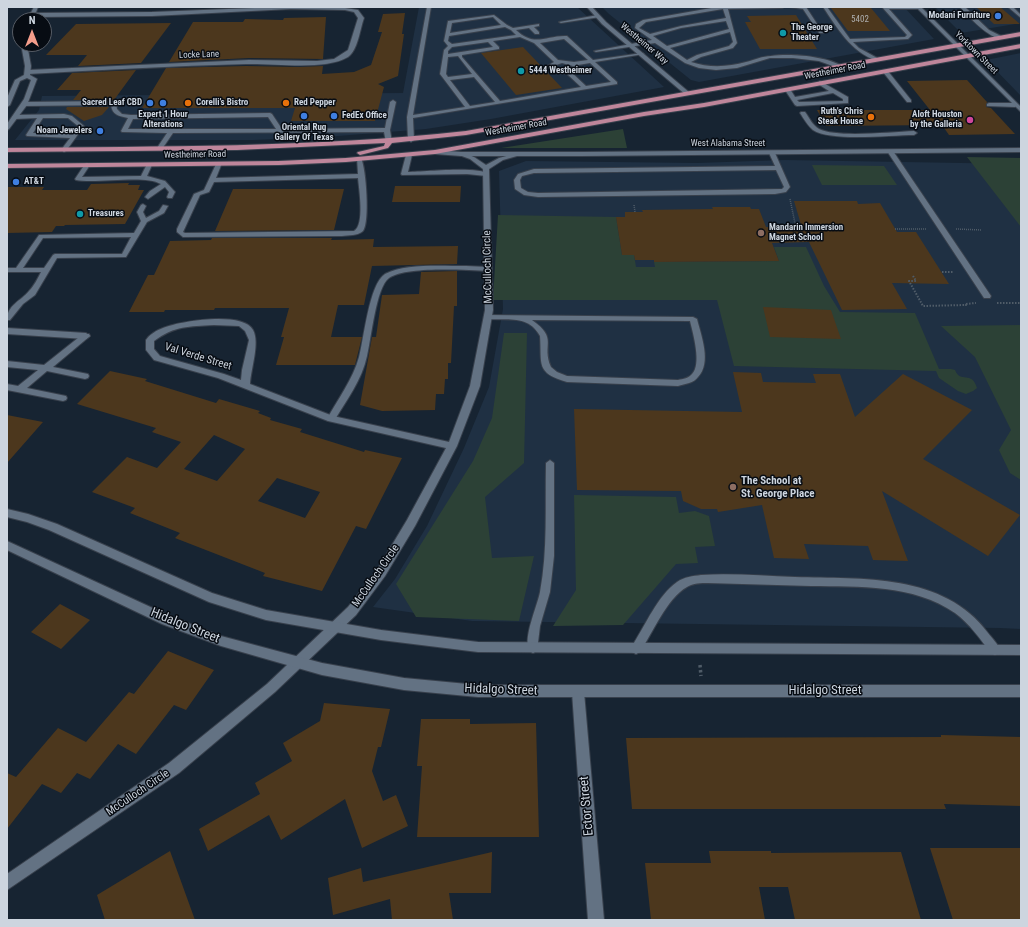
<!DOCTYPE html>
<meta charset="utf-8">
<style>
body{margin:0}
#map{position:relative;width:1028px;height:927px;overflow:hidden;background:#172432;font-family:"Roboto Condensed",sans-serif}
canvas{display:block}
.frame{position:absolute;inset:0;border:8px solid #cdd5df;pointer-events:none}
.north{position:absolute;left:12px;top:12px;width:40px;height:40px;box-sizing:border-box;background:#070c13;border:1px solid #565c65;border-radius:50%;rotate:0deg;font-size:11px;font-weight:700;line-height:16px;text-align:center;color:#cdd5df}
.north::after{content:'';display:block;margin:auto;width:14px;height:18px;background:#f49d8b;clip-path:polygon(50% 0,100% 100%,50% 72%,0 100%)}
</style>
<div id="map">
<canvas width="1028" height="927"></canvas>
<div class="frame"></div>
<div class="north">N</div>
</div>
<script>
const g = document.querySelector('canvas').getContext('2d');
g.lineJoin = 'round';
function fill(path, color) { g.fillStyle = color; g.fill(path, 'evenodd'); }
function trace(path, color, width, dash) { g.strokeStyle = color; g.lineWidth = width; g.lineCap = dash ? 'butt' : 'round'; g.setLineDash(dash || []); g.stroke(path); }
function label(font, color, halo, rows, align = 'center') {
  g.font = font + ' "Roboto Condensed",sans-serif'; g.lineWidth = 3; g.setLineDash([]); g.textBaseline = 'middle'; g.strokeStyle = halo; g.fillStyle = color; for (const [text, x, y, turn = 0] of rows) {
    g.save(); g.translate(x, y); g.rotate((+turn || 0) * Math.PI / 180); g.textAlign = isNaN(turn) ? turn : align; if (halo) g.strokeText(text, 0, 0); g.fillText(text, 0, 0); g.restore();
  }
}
fill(new Path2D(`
 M419,7H577L664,87L491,119L426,129L325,137L253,140H15L39,110L42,96L403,93Z
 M602,7H904L934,39L699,82L691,80L609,14Z
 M935,7H1021V23L961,33Z
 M1021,53V96L986,60Z
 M785,160L1021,164V629L1000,628L472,621L373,607L395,579L427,526L464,448L489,387L503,309L499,171L526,161L697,163Z`), '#1f3043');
fill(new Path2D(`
 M623,129L627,148H501Z
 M967,157L1021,158V227Z
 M812,165L884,166L897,185H822Z
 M498,215L616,217L622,255H634L636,267H655L654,262L779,261L774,247H806L824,286L840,312L915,313L939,369H951L955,370C960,384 972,370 977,388L973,391L966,394L958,391L939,378L936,371L734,366L717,300H493Z
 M1021,325V480L1010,473L999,450L1011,430L975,357L941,326Z
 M504,333H527L524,463L485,497L492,558L534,556L519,621L416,617L396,584L473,461L492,418Z
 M574,495L676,497L679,513L695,511L709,516L715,546L695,547L698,563L676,564L623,625L553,626L576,590Z`), '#2c4136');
fill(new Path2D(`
 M976,7H1000L1020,24H994Z
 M831,8H871L890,31H848Z
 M405,13L402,34H404L398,76L378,84L384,87L375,121H291L295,108H142L166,68L246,66L299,67L323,66L322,74L354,72L371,65L382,32H378L383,14Z
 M796,15L817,49H760L745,22H751L747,16Z
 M326,17L323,59L249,58L169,62L193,22H243L245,19L283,20L284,18Z
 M171,23L141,63L78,66L87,55H46L76,24Z
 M523,47L562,88L516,95L481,53Z
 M136,70L114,100H73L81,90H57L72,73Z
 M967,80L987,102L986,107L991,108L1015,134L949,135L942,125L826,126L817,110H930L907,81Z
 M67,107H109L102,115L84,121L66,109Z
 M129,183L128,185H140L138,190H144L125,224L65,225L64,226H56L52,232L7,233V187H44L42,190H87L91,184Z
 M395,186H461L460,202H392Z
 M233,189H344L334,230L215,231Z
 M794,201H857L858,204L880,203L897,232H916L949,284L892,283L907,309L842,310L809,242L772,243L779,261L654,262V260H635L634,255H622L616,217H625V212H643L642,210L713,209L712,207H750L751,209H759L766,227L802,228Z
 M212,238H332L331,240L374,239L373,247L458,246L457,264L372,266L364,305H338L331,337H362L355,365H276L284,337H281L289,308H215L214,310H165L164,312H129L148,275H154L170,241L211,240Z
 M457,271V306H454L451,363H448V379H445L444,394H436L435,410L382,411L360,405L372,337H376L382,295L419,294L421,272Z
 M763,307L831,310L841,339L770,337Z
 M110,371L147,379L145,381L216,403L219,399L260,411L258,413L271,418L270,420L302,429L300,432L364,452L365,450L402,458L366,529L356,526L322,591L263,576L265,573L175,538L180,533L130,513L135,508L92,492L127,457L157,468L181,442L152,432L156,428L77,404ZM214,435L245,449L217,481L184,469ZM277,478L320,492L305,518L258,501Z
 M733,372L761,373L763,382L816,383L813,374H840L855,417L903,374L972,410L923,459L1020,515L988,556L882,491L908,561L873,560L868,546L804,544L809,559L774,558L762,505L718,512L717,509H701L683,501L681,491L577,490L574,409L742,412Z
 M7,415L43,422L7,463Z
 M60,604L90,620L61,649L31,632Z
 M168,651L214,670L186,710L174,705L136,754L118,744L90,779L77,773L61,793L42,784L7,829V773L16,777L58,728L86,742L129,692L134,694Z
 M324,703L390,709L381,747H378L372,771L383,801L396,795L408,826L362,848L345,799L281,840L269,815L208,851L199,829L260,794L255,783L292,761L283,743L320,721Z
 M421,719H470V724L536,723L539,837H417L422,766H417Z
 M941,735L1021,737V806L944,804L946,809H632L626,738L941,737Z
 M930,848H1021V920H953Z
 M170,851L195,920H105L97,895Z
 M709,851H771V853L901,852L921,920H795L788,887H759L765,920H651L645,863H711Z
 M492,852L491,893H449L453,920H392L390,899L333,915L328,878L361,868L363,882Z`), '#4c371d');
const service = new Path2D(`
 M427,7H431L413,115L465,107L440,74L444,50L448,46L444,41L448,21L494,15L507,25L513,28L539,24V26L534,27L539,32V34H535L529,28L516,30C535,48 546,35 567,36L593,60L642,53L644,54L595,62L617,82V84L413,118L414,140L411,142L408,140L407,117ZM493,17L501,25L450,33L452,23ZM505,27L511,30L516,35L452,44L448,41L449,36ZM520,37L534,43L554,62L547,66C552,72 558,74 566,73L581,87L500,101L462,57V55L499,49V47L493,41ZM564,39L588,60L574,62L558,60L540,43ZM488,42L493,47L448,54V51L452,47ZM458,56L472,74L448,77L446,74L448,57ZM562,63L573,66C568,72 559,72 553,66ZM590,63L611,82L586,86L571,72L576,70L578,65ZM474,77L495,102L470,106L450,80Z
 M717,7H784L782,8L728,9L737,43L733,48L701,57L691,62C709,68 728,67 746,62C754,60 763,56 771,56C790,53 827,56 844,67L841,69L819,61L793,58H770L737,68L716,70L699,68L685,63L655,43L596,52L594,51L652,40L635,28L636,24L643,20ZM723,9L726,18L681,26L650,34L639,28L646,22ZM726,21L729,29L667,46L653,36L681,28ZM730,32L733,42L729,46L697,55L687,60L670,48Z
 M789,7H806L823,33H819L803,9Z
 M823,7H827L850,39L905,37L907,35L882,7L921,8L919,9H889L912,35L908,39L853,42L859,48L879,59V61H877C850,51 838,29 823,7Z
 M960,7H965L989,30L1003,37V39C989,39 969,17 960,7Z
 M1008,7H1013L1021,15V18Z
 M598,15L600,17L561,23L559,22Z
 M883,70H887L911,100V102H907L883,72Z
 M820,81L848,97V103L797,106L795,105L785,90L790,89L795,97L829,91L818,84L817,83ZM833,93L843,99V101L799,102L797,100Z
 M393,100L396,102L390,130L392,142L389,144L386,142L384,132L173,133L162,149L160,150L157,148L167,133L122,132L121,131L128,118C119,116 112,115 111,105L24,106L21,104L24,102L113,101L116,103L117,109L122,114L131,115L270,113L272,114L282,129L385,128L390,102ZM268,117L276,129H128L133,119Z
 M989,103H1015L1018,105L1015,107L987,106V104Z
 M801,112H805C809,117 812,125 819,129C836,138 892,132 914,131L917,133L914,135C891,135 831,142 813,130C808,126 804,119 800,113Z
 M64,114L72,116L84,126L66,151L64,152L61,150L70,138L27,136L26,135L37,118L15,119L12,117L15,115ZM43,118H68L78,126L72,134L33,133Z
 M888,150L893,151L991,296L990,298H984L887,151Z
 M772,151L775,153L790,187L786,192L775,194L538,197L524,195L515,189L514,180L518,174L534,169L775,166L769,153ZM776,170L784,187L782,189L538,193L528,192L521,188L520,180L522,176L534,173Z
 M409,153L412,155L408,172C424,172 478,166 489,174L486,176L467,174L402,175L401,174L406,155Z
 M357,158H361C366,168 370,222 363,231C358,236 348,235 342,236L183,237L177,232V229L194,194L204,190L217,162L222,163L216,178L358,174ZM358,178C359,189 365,225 354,231L185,233L183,232L200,195L209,192L214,182Z
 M87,163L90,165L82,177L141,176L147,164H151L152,165L147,176L165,181L175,192L172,198H168L167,197L169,192L165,187L148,199L145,197L150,191L161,184C144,174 98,184 76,180L75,179L85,164Z
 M143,204L146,206L143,212L146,218L159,211L163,205L168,206L164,213L147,222L126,257L57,258L35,295L23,304L10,320H7C7,305 21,301 29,291C34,286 38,278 41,272H7V268H16L39,235L134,233L141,221L137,212L141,205ZM131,237L122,254H55L53,255L44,268H23L43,238Z
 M466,266L488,267L492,269L488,271C466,270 406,266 389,278C376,287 371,340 367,356C362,380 346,401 334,421H328L327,419C338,399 353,379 359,357C364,339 369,284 385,274C405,263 443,266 466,266Z
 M485,315L693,317L697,319C701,335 712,363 698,377C694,383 685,384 678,386L567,382C535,373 542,364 540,336C529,315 508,320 488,319L484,317ZM532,320L690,321C693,334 702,364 692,374C689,378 683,379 678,380L567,376L557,372L551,367C541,344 559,339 532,320Z
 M83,334H89L90,336L53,367L88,374L89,376L88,378L85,379L47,371L27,388L66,396L67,398L66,400L63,401L7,390V384L18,386L38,370L7,367V361L44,365Z
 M550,460L554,463V556L550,592L540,626L537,651L533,653L529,651C523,637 537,607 540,592C548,550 545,505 546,463Z
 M701,575C732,573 764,576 795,577C862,579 944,573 988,633C992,638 998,644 1000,650L999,653L995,655L991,653C980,639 970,624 955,613C913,584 859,587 811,586C777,585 742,584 708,583C701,583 693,583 687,587C667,598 652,634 640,652L636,654L632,652L631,649L632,646C645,626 658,595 677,582C684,577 693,576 701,575Z`);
const minor = new Path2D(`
 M280,7L345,8L358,10L364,18C360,29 358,50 348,57C325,71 274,63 246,64C174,66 101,70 28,74L25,72L28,70L249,60L317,61L334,59L348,50L358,18L354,12L345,10L291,9L152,16L32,17L29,15L32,13L152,12Z
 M587,7H592L606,22L690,93V95H686L602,24Z
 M461,152L474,157L486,165L499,158L521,152L524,154L503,160L489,169L493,310L480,386L457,446L415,526L385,576L356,615L275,692L179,773L7,890V874L169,763L267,684L348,607L377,570L407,520L446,448L328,421L218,378L154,360L146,350V340C149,335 157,330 163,328C180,321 243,311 253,330C260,343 251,368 250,384L333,416L449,442L470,386L485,310L483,169L470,159L459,155L458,154ZM214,325L239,326L245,331L249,340L242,370L241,380L224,374L160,356L154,349V341C176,325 188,327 214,325Z
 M7,328L86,333L90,336L86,339L7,334Z
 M578,686L582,688L584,692L604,920H588L572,692L574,688Z`);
const tertiary = new Path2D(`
 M916,7H921L1021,107V112Z
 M1021,148V152L583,156H461L435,154L432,152L435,150L461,152H583Z
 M7,509L28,514L57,524L212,593L266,610L381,630L478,642L1021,645V655L478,652L381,640L266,620L209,602L49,530L27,522L7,517Z
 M7,541L170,616L221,636L322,663L404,678L478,685H1021V697H478L404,690L322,675L221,646L162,624L7,550Z`);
const secondary = new Path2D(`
 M34,7H38L33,20H27Z
 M21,44H27L31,66L30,75L37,79L27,105L9,129L7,130V124L24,99L31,80L27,78L20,81L10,105L7,107V98L15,80L24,75L25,66Z`);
const primary = new Path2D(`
 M1021,32V36L466,135L392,143L388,148L360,155L357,153L358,152L384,146L385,143L237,150L7,152V148C160,146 313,148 466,131Z
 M1021,44V48L704,107L644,116L435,154L346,162L279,165L7,168V164L279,161L346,158L435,150L644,112L704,103Z`);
trace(service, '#38404c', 2);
trace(minor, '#38404c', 2);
trace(tertiary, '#38404c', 2);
trace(secondary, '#38404c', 2);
trace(primary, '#38404c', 2);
trace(new Path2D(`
 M790,199L796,228
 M634,205L635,212
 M895,229H927
 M956,229L982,230`), '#505c68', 1.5, [1, 1]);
trace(new Path2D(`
 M942,272H953
 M913,276L916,281H909L923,306L966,305L965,304L976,303
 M997,303H1021`), '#505c68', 2, [1.5, 1.5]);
trace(new Path2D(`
 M700,665L701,676`), '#505c68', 3.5, [2.5, 2.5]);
fill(service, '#637283');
fill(minor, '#637283');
fill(tertiary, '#637283');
fill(secondary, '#637283');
fill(primary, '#bf869b');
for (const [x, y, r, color] of [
 [998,16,4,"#3f7fe0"],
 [783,33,4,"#0f9aa8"],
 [521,71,4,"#0f9aa8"],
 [150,103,4,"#3f7fe0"],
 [163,103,4,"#3f7fe0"],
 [188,103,4,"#e8710a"],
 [286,103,4,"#e8710a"],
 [304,116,4,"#3f7fe0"],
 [334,116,4,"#3f7fe0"],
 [871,117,4,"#e8710a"],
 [970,120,4,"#d1479c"],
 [100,131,4,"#3f7fe0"],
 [16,182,4,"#3f7fe0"],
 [80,214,4,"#0f9aa8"],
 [761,233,4,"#8d6e63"],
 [733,487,4,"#8d6e63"]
]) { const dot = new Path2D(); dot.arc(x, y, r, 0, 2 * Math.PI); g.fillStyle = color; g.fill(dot); trace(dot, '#070c13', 1.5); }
label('bold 9px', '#cdd5df', '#070c13', [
 ["Modani Furniture",990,16,"right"],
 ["The George",791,28],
 ["Theater",791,38],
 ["5444 Westheimer",529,71],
 ["Sacred Leaf CBD",142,103,"right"],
 ["Corelli’s Bistro",196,103],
 ["Red Pepper",294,103],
 ["Ruth's Chris",863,112,"right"],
 ["Steak House",863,122,"right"],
 ["Expert 1 Hour",163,115,"center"],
 ["Alterations",163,125,"center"],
 ["Aloft Houston",962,115,"right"],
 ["by the Galleria",962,125,"right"],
 ["FedEx Office",342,116],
 ["Oriental Rug",304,128,"center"],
 ["Gallery Of Texas",304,138,"center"],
 ["Noam Jewelers",92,131,"right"],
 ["AT&T",24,182],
 ["Treasures",88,214],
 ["Mandarin Immersion",769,228],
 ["Magnet School",769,238]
], 'left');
label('9px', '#adaeae', null, [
 ["5402",860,20]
]);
label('9px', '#cdd5df', '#070c13', [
 ["Westheimer Way",644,44,40],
 ["Yorktown Street",976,53,45],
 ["Locke Lane",199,55,-2],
 ["Westheimer Road",835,71,-11],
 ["Westheimer Road",516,128,-10],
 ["West Alabama Street",728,144],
 ["Westheimer Road",195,155,-1]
]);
label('11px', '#cdd5df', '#070c13', [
 ["McCulloch Circle",488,267,-91],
 ["Val Verde Street",198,357,17],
 ["McCulloch Circle",376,576,-55],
 ["McCulloch Circle",138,793,-34]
]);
label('bold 11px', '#cdd5df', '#070c13', [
 ["The School at",741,481],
 ["St. George Place",741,494]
], 'left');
label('13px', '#cdd5df', '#070c13', [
 ["Hidalgo Street",185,626,22],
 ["Hidalgo Street",501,690,2],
 ["Hidalgo Street",825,691],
 ["Ector Street",587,806,-95]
]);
</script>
